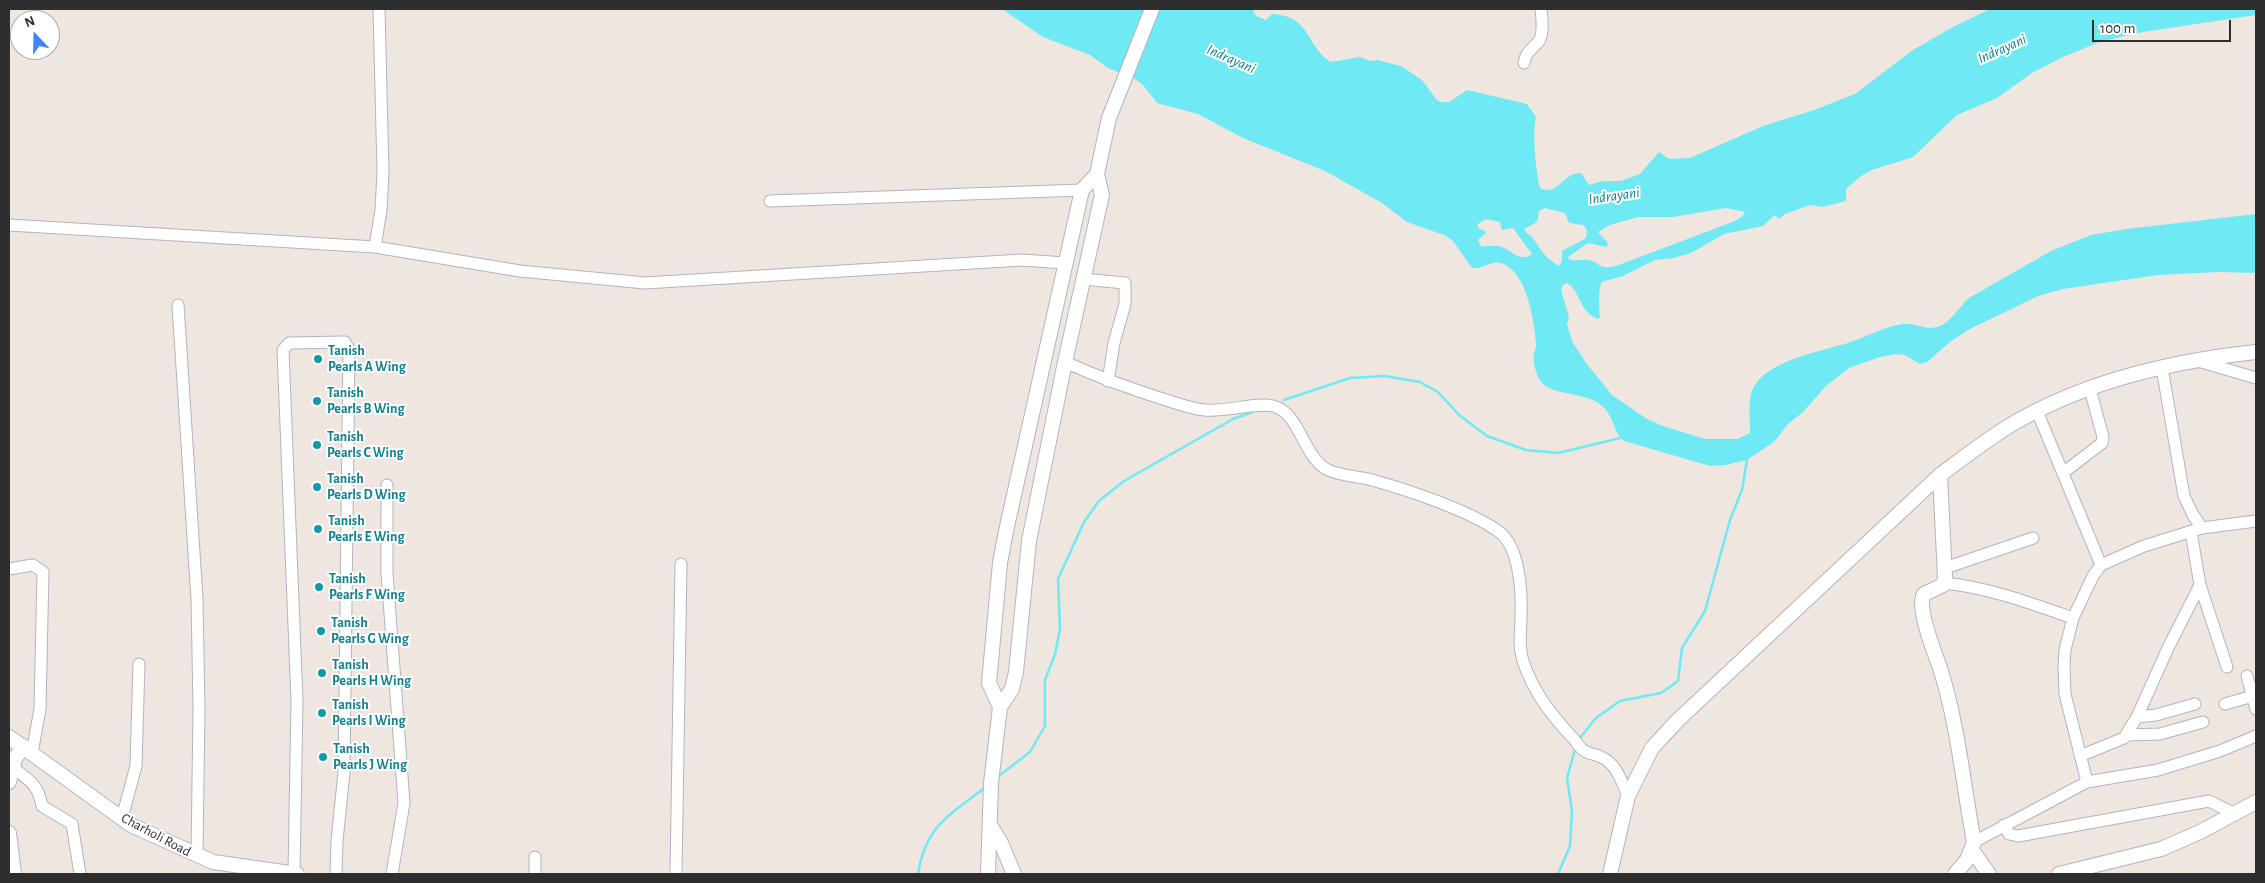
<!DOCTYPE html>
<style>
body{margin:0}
#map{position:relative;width:2265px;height:883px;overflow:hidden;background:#efe6e0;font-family:"Alegreya Sans",sans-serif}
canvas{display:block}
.frame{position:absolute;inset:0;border:10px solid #2e2e2e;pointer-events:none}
.north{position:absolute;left:10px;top:10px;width:50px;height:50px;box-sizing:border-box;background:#fff;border:1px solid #ababab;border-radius:50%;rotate:339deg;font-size:14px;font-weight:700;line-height:20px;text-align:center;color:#2e2e2e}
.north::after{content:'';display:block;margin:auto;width:18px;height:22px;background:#3d85ff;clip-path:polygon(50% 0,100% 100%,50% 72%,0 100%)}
.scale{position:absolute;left:2092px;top:20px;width:139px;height:22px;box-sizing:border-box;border:2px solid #2e2e2e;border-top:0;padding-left:6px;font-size:15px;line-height:18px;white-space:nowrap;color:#2e2e2e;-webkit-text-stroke:4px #fff;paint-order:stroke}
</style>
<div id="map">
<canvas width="2265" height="883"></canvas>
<div class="frame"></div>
<div class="north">N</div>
<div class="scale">100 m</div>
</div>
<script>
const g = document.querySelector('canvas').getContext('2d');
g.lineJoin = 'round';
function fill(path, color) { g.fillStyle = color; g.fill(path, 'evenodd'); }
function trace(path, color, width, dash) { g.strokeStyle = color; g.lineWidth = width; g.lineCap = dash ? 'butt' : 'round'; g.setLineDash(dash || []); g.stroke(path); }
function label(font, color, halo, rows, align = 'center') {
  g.font = font + ' "Alegreya Sans",sans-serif'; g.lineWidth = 4; g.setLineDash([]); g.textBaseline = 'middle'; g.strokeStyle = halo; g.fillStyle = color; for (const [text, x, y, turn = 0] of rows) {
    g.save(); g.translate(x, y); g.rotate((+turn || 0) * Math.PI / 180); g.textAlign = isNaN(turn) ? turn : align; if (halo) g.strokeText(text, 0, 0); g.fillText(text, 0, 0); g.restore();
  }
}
fill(new Path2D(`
 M1002,9H1252L1256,16L1266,20L1272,14C1312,16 1305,46 1331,62L1360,57L1370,61L1377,60L1401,66L1422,80L1437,100L1441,102H1449L1467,90L1527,104L1536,117C1532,131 1536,173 1540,188C1558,197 1564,171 1581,173L1589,185L1603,181H1621L1640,174L1659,152L1669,159L1690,158L1763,126L1814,110L1855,94L1913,50L1953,27L1990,9H2256V15L2143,32L2099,42L2061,58L2032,73L1997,98L1957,115L1913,157L1872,170L1861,176L1846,189V201L1822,207L1810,205L1785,214L1779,219L1775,215L1763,226L1724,234L1691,253L1674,258L1655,260L1623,276L1602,282C1598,288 1599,308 1600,317L1598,319C1578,311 1582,293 1567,283L1563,285L1561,290L1569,317L1567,324L1572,341L1586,363L1612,395L1647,419L1663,426L1705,439H1737L1750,433C1751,418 1746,399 1755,385C1771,360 1821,351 1848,343C1866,337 1883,327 1902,324C1919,322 1925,333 1942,325C1951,321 1960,306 1969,298L2051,251L2091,235L2126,229L2256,214V273L2219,272L2158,275L2063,289L2038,296L1968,330L1950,342L1927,362L1920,364L1905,355L1896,354L1880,357L1849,368L1826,386L1803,412L1788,424L1774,442L1747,460L1725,465L1710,466L1624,441C1612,432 1615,410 1593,400C1580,394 1550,393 1542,383C1537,377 1532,362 1534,354C1534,350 1537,348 1536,344C1534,320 1527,271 1501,263C1492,260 1482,269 1472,268L1453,241L1444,235L1407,222L1382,203L1325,171L1243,138L1198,114L1157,103L1143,85L1135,79L1108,68L1090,55L1043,37ZM1545,208L1565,213L1569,223L1584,225L1587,230L1586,238L1562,251V261L1559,266C1542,255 1543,252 1532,237C1529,234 1526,233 1524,229L1537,222L1539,211ZM1726,208L1745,212C1743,218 1736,220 1730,223L1616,266C1597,270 1602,263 1589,260C1582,259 1576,262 1569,259L1568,257L1588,243L1607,247L1608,243L1598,232L1610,225L1638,217H1673ZM1486,219L1500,222L1502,230L1513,228L1532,254C1517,264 1510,247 1498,246C1492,245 1487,247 1481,246L1478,240L1487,232L1478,228V224Z`), '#6feaf5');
trace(new Path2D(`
 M1284,400L1350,378L1384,376L1420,382L1438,392L1459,415L1487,436L1526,450L1558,453L1620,438
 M1579,739L1596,718L1620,701L1661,693L1678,681L1682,648L1705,611L1730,520L1742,490L1747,460
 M1000,775L1030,752L1045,726V680L1055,654L1060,629L1058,579L1084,522L1099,501L1124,481L1233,419L1253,412
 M918,874C925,827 948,816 983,789
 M1558,874L1570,846L1572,811L1567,778L1576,746`), '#6feaf5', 2.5);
const minor = new Path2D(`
 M1524,63C1526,51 1532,50 1539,41C1544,33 1542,18 1541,9
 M770,201L1082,190
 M9,225L375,247L381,210L383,172L379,9
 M375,247L520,271L645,283L1022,260L1065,263
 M1082,279L1125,283V304L1114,343L1108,381
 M178,305L197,599L199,708L197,856
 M2198,361L2256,378
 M1065,362C1098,377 1131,389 1166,400C1179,404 1192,409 1205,410C1225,412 1258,402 1273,406C1300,413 1302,454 1326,469C1339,476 1357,476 1372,480C1408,490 1468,510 1498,531C1520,546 1522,593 1521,617C1521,632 1518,646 1523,661C1533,691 1549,712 1570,735C1575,739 1578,746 1583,750C1588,754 1595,754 1601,757C1616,763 1622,782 1628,796
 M2162,368L2184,496L2193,515L2202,528
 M2037,411L2101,565
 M2063,473L2102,443L2103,437L2090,389
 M387,485V573L404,803L392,874
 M1945,568L2033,538
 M9,569L33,565L43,572L40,709L32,753
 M1945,583C1990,588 2030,603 2073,618
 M2200,585L2227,667
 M2247,676L2256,709
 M2225,704L2253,696
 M2137,717L2156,715L2195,704
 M2127,735L2160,734L2203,722
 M2080,756L2124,738L2137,717L2168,648L2200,585L2191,532
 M12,767C29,780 38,784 42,806L72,824L80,874
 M2087,782L2065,694L2064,666L2065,650L2073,618L2093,576L2101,565L2144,546L2202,528L2256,521
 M122,818L136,766L139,664
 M2004,825L2009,834L2018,836L2209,801L2235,814
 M1974,842L2087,782L2158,770L2220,751L2256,736
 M535,857V874
 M294,874L297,701L283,350L289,343L345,342L349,350L344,772L337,841L336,874
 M676,874L681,564`);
const tertiary = new Path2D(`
 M1940,475L1945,578L1943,585L1924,594C1916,608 1935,653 1940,668C1958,724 1963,784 1974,842L1967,860L1955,874
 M1000,707L989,683L1000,563L1006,531L1082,190L1097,174
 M9,737L131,825L213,862L297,874
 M9,782L15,759L23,746
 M990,825L1001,843L1014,874
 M9,833L14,874
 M1972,850L1989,874
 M988,874L991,783L1000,707L1012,689L1016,672L1029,541L1065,362L1102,195L1097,174L1109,118L1152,9
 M1610,874L1628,796L1652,748L1678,720L1940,475C1963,458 1985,441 2009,426C2082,382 2172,361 2256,352
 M2059,874L2161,849L2200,832L2256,802`);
trace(minor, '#b0b5be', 13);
trace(tertiary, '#b0b5be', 16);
trace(minor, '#fff', 11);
trace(tertiary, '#fff', 14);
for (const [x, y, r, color] of [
 [318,359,5,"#0f9aa8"],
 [317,401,5,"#0f9aa8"],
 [317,445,5,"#0f9aa8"],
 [317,487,5,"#0f9aa8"],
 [318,529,5,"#0f9aa8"],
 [319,587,5,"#0f9aa8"],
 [321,631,5,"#0f9aa8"],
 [322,673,5,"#0f9aa8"],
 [322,713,5,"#0f9aa8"],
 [323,757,5,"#0f9aa8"]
]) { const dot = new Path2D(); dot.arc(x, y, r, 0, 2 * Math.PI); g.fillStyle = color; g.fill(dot); trace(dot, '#fff', 2); }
label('bold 14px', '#0d838f', '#fff', [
 ["Tanish",328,351],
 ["Pearls A Wing",328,367],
 ["Tanish",327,393],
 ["Pearls B Wing",327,409],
 ["Tanish",327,437],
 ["Pearls C Wing",327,453],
 ["Tanish",327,479],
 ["Pearls D Wing",327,495],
 ["Tanish",328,521],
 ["Pearls E Wing",328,537],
 ["Tanish",329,579],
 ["Pearls F Wing",329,595],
 ["Tanish",331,623],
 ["Pearls G Wing",331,639],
 ["Tanish",332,665],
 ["Pearls H Wing",332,681],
 ["Tanish",332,705],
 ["Pearls I Wing",332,721],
 ["Tanish",333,749],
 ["Pearls J Wing",333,765]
], 'left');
label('14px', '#2e2e2e', '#fff', [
 ["Charholi Road",156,835,28]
]);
label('italic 15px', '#088299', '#fff', [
 ["Indrayani",2002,49,-24],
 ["Indrayani",1231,59,24],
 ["Indrayani",1614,196,-8]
]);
</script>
